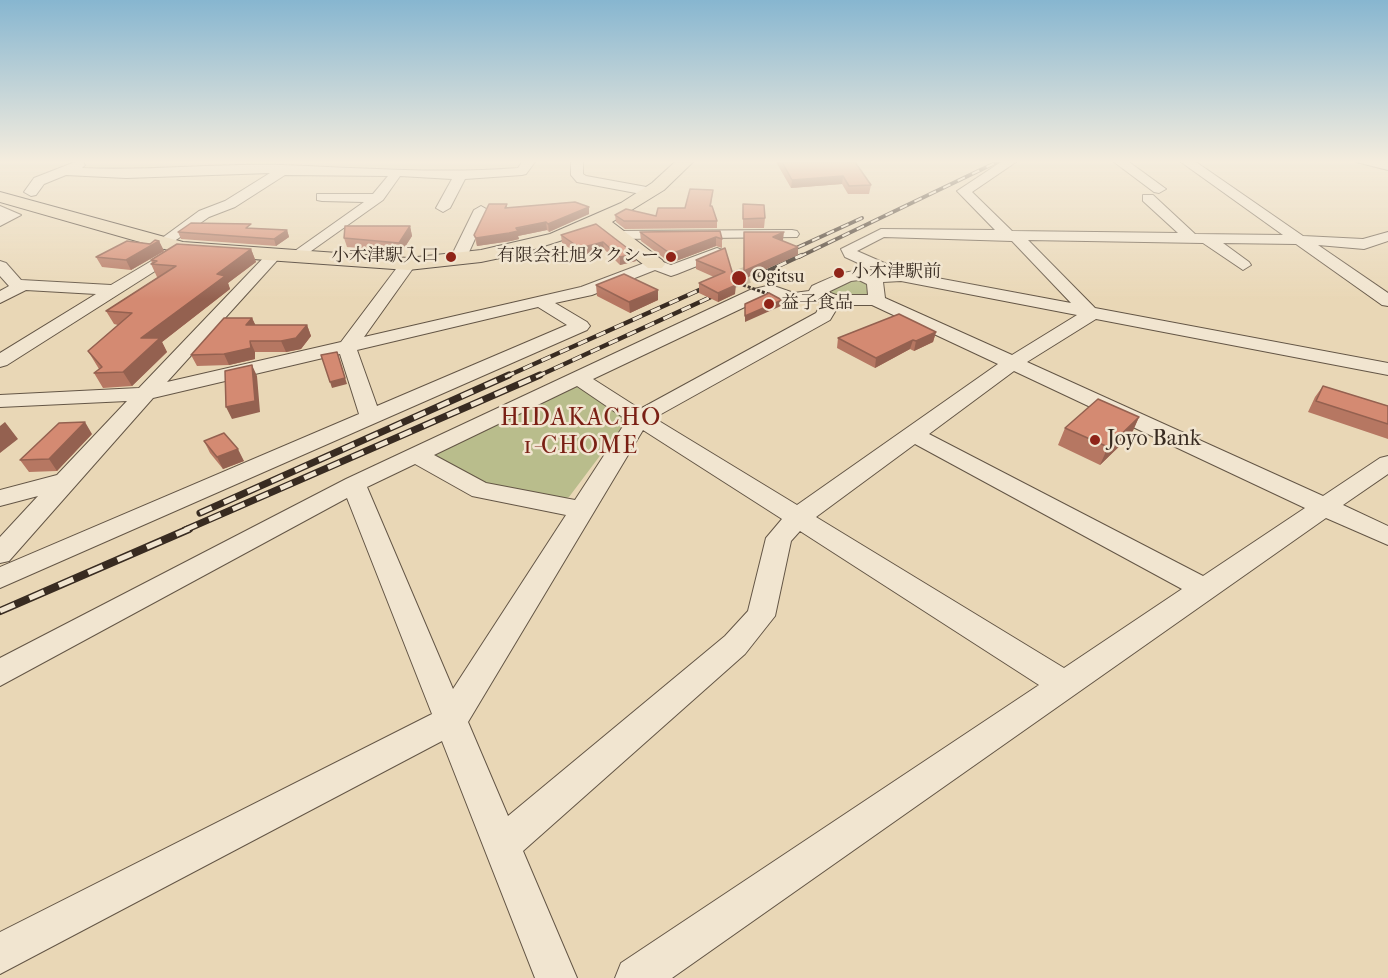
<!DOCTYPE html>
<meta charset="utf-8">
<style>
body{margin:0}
canvas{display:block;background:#e9d7b6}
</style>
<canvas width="1388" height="978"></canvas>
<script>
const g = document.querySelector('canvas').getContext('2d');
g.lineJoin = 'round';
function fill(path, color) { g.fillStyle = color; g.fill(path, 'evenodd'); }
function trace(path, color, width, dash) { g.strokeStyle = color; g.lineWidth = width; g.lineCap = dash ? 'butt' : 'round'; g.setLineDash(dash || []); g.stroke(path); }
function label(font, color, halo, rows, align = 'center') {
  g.font = font + ' "IM FELL French Canon","Noto Serif JP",serif'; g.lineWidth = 5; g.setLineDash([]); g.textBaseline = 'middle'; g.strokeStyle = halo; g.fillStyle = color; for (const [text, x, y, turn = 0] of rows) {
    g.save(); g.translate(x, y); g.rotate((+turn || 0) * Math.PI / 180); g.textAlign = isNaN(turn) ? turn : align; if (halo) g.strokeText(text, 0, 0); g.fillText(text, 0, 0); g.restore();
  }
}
fill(new Path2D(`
 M856,279L868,283L870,295L867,297H838L828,292L830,289Z
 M580,385L621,411L626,421L569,497L560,500L479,484L428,454L567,388Z`), '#b9bd8c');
trace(new Path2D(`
 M732,280L753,273`), '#c6b598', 17, [17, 9]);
const minor = new Path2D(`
 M75,162H83L85,165L82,168C149,171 216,163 282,165C360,168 440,174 518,168L522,162H535L526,174L522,175L465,179L450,208L443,212L436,208L452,179L400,176L383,200L297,261L289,256L292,253L364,202L322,201L317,200V194H373L388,176L285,175L235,207L209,217L163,249L155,244L158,241L199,211L225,201L270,173L126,178L66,175L44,184L36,195L31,196L24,192L34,178Z
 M571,162H583V174L586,176L652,188L659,192L652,196L577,182L571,175Z
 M1001,162H1016L972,192L1012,231L1178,233L1143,201V195H1153L1195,234L1283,235L1181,162H1196L1303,236L1363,239L1388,232V241L1364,249L1318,245L1388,293V306L1382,305L1296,244L1223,243L1249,262L1251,265L1243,270L1203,243L1028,240L1095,308L1388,363V375L1096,319L1027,362L1323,496L1380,458L1388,456V474L1343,505L1388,526V545L1326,518L672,978H615L621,963L1039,685L800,531L791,541L775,616L745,654L523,851L577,978H535L442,741L0,974V932L432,714L347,498L0,686V658L346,479L750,290L771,285L794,293L809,291L812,286C835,276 854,264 878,277L882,274L845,257L841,249L881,229L995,230L957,191ZM884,237L1012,241L1071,303L905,272L857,251ZM859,280L867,284L868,295H836L828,292L851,281ZM901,281L1077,315L1012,355L885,298L883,282ZM770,295L793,303L823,301L816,313L640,409L593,379ZM839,305H872L998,364L797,505L654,418L830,320ZM1014,371L1305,508L1203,576L929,434ZM577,386L627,420L575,500L486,483L434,455ZM643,430L782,519L766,538L748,611L725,636L508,816L468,722ZM915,444L1182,589L1064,668L816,517ZM415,464L472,496L566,515L453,689L367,487Z
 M1114,162H1129L1166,189L1159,193L1154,192Z
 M1356,162H1388V170Z
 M0,206L21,215L0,226Z
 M481,206L488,210L465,261L463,264H451L449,261L474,210Z
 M792,230L797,231L799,234L797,237L616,239L609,235L616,231Z
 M180,244L188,249L185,252L7,365L0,367V353L96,294L26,290L0,303V291L9,286L0,276V261L6,263L21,280L111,285Z
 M717,248L722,250L725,253L722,256L677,274L671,276L655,270L592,295L555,303L587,322L590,326L587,330L0,588V567L359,414L340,354L153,398L9,561L0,563V537L38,496L0,506V490L57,475L127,401L0,407V395L139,388L269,252L274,250L282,255L167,382L341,342L402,261L408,259L416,264L364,337L581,287L655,259L671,265ZM538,307L567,325L377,406L357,350Z`);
const major = new Path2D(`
 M675,162H693L664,190L612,222L662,260L665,264L662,268H648L597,229L519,254L481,262L408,270L182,254L0,202V192L183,242L408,258L481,250L550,234L621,203L652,183Z`);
trace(minor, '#645646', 2);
trace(major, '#382b21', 2);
fill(minor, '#f1e5d0');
fill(major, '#e9d7b6');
const railFar3 = new Path2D(`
 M783,254L862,218
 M799,257L997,162`);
const railFar2 = new Path2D(`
 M759,275L802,255
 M505,377L715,283
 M536,377L724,291`);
const railFar1 = new Path2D(`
 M200,513L509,375
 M185,530L540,375`);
const rail = new Path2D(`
 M0,611L189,529`);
trace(railFar3, '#382b21', 4);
trace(railFar2, '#382b21', 4.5);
trace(railFar1, '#382b21', 7);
trace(rail, '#382b21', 8);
trace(railFar3, '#f1e5d0', 2, [8]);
trace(railFar2, '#f1e5d0', 3, [10]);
trace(railFar1, '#f1e5d0', 4.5, [13]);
trace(rail, '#f1e5d0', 5, [16]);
trace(new Path2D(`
 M743,285L771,295`), '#382b21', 3, [3, 2]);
fill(new Path2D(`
 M776,162H855L871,185L869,194H848L842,184L791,188Z
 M713,190L711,206L717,221V228L625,229L616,222L615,215L656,216L685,208Z
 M507,204V208L589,207V214L549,232L547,230L518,236L519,239L511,241L477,246L474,235Z
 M743,204L765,218L764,228H743Z
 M596,224L636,261L620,265L604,249L581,256L562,243L561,235Z
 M410,226L412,236L401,253L347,247L344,238Z
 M253,229L287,230L289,237L276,246L181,239L178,232Z
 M720,231L722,239V248L716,246L676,261H668L641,241L640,232Z
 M159,241L164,251L131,270L102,267L96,257Z
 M725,248L735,294L718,302L699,293V283L714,277L696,269V260Z
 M251,249L256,262L228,283L230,289L162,342L167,352L132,386L103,388L94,373L99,369L88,351L118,325L114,324L106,311L158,277H157L151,264H152L151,260Z
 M596,285L658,300L630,313L597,296Z
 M252,318L255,325H307L311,336L301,349L286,352H255V359L229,365L197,366L191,355Z
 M936,332L933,342L914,351L910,349L875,368L837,348L838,338Z
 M1323,386L1388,406V439L1308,412L1315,397Z
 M1139,417L1131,435L1100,465L1058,445L1065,428Z
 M92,434L57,471L29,472L20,460Z
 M204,441L244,461L223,469L210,453Z`), '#b67762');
fill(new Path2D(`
 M843,176L842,184L791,188L792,180Z
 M589,207V214L549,232L548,224Z
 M546,222L547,230L518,236L519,239L511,241L477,246L476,238Z
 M410,226L412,236L401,253L399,243Z
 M287,230L289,237L276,246L274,239Z
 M784,232L783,240L772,245L773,237Z
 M716,237V246L676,261V252Z
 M159,241L164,251L131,270L126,260Z
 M603,242L604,249L581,256L580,248Z
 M798,247V255L744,279V271Z
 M251,249L256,262L228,283L230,289L162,342L167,352L132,386L123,372L141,338L217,274Z
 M635,254L636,261L620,265V257Z
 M736,285L735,294L718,302V293Z
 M658,290V300L630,313L629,302Z
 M782,300L781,306L745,322V316Z
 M252,318L257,328L246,325Z
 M307,325L311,336L301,349L286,352L281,341Z
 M936,332L933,342L914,351L916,341Z
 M913,340L910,349L875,368L876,358Z
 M250,341L255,352V359L229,365L224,354Z
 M337,352L347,384L332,388L330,382Z
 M252,365L257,376L260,412L232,419L226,407Z
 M1139,417L1131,435L1100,465L1108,447Z
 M5,422L18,439L0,453V426Z
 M85,422L92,434L57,471L49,459Z
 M238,449L244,461L223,469L217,457Z`), '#946150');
const building = new Path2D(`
 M782,162H855L871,185L849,186L843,176L792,180Z
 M690,189L713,190L710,206H712L717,221H624L615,215L626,209L656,216L658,208H685Z
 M575,202L589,207L548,224L546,222L516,228L518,231L509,233L476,238L474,235L489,204H507L505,208Z
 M743,204L764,205L765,218L743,219Z
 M191,223L251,224L246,228L287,230L274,239L178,232Z
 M596,224L635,254L620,257L603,242L580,248L561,235Z
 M345,226H410L399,243L344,238Z
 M720,231L722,239L716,237L676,252H668L640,232Z
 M744,232H784L773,237L798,247L744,271Z
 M155,240L159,241L126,260L96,257L127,241L150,244Z
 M177,244L251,249L217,274L225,276L141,338H160L123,372L94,373L102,367L88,351L132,313L106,311L176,266L151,264L157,261L151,260Z
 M725,248L736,285L718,293L699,283L725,272L696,260Z
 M624,274L658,290L629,302L596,285Z
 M769,293L782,300L745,316V304Z
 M899,314L936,332L916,341L913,340L876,358L838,338Z
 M224,318H252L246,325H307L296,338L281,341H250L251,348L224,354L191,355Z
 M337,352L345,378L330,382L321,355Z
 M252,365L255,401L226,407L225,371Z
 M1323,386L1388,406V424L1316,401Z
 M1098,399L1139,417L1108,447L1065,428Z
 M85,422L49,459L20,460L59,423Z
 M224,433L238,449L217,457L204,441Z`);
fill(building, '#d48a72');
trace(building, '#946150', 1.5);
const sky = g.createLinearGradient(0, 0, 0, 299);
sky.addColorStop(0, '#87b6d0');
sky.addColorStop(0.54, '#f5edde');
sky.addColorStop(1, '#f5edde00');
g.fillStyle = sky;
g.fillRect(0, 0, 1388, 299);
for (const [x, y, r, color] of [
 [451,257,6,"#8f2418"],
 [671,257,6,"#8f2418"],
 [839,273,6,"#8f2418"],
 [739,278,8,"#8f2418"],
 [769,304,6,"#8f2418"],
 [1095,440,6,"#8f2418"]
]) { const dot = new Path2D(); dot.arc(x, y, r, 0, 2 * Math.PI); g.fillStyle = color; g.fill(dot); trace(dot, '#f1e5d0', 2); }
label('18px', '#382b21', '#f1e5d0', [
 ["小木津駅入口",439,257,"right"],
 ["有限会社旭タクシー",659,257,"right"],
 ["小木津駅前",851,273],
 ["Ogitsu",752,278],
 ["益子食品",781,304]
], 'left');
label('22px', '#382b21', '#f1e5d0', [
 ["Joyo Bank",1107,440]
], 'left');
g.letterSpacing = '1.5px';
label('24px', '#7a1f14', '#f1e5d0', [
 ["HIDAKACHO",581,419],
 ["1-CHOME",581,447]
]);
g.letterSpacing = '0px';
</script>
